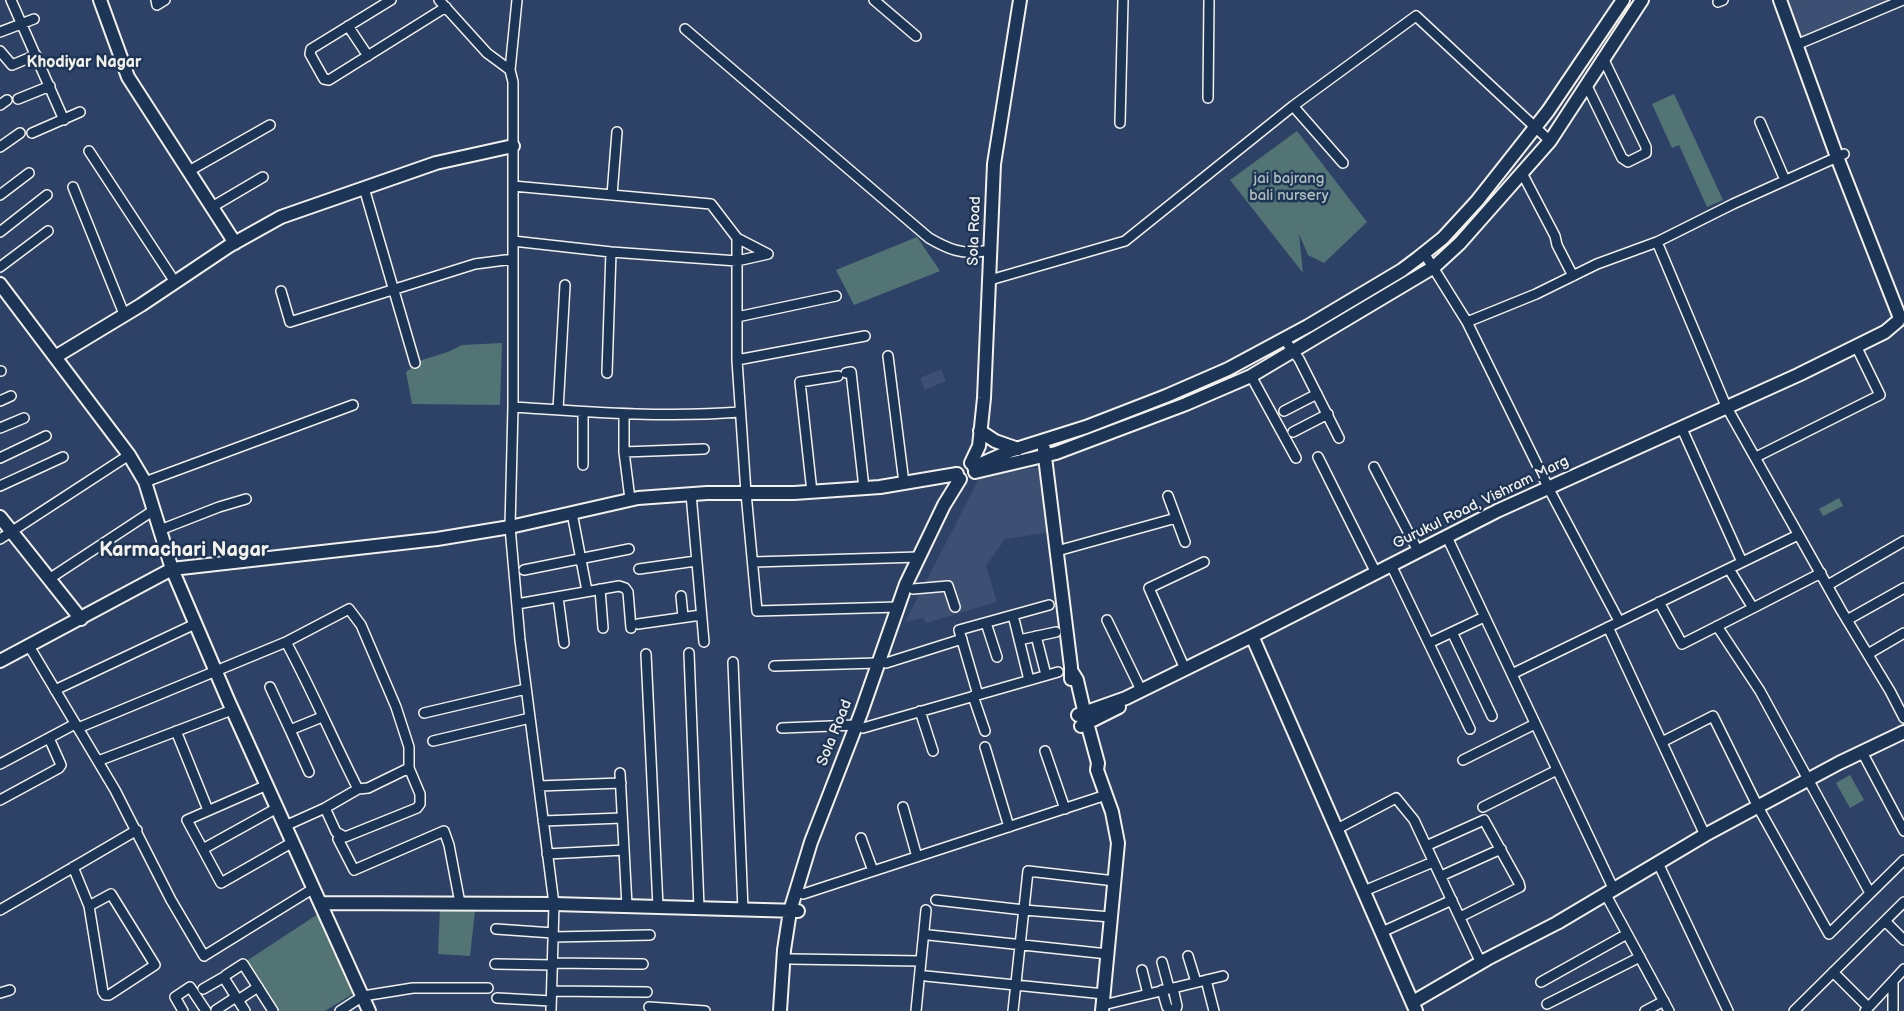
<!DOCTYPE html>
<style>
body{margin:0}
canvas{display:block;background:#2d4266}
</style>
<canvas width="1904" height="1011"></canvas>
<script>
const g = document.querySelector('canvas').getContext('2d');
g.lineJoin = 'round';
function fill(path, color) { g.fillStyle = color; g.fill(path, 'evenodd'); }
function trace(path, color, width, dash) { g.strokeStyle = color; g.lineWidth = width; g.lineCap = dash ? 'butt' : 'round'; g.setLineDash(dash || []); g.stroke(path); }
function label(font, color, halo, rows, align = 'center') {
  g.font = font + ' "Balsamiq Sans",sans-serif'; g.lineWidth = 5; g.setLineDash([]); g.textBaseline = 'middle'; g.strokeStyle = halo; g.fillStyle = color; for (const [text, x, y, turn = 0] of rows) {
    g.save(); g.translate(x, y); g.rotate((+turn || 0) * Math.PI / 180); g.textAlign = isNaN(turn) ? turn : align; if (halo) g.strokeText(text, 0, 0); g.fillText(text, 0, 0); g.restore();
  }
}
fill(new Path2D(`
 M1788,0H1890L1803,39Z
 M941,369L946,381L925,390L920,378Z
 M1044,467L1053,532L1005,539L986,566L997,602L926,623L923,618L905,622L981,475Z`), '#3d4f73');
fill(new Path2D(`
 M1674,94L1723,200L1707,207L1679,145L1672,148L1652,104Z
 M1297,131L1367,222L1324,263L1308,255L1299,234L1303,273L1230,180Z
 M917,237L940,271L854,305L836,270Z
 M502,343L500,405L412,404L406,372L422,360L448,352L462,345Z
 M1839,498L1843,506L1823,516L1819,509Z
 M1850,775L1864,800L1850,808L1836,783Z
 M440,910L475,911L470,956L438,954Z
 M318,914L354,993L325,1011H276L245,962Z`), '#527475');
const street = new Path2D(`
 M11,0L64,120
 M156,0L157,5L165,0
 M391,0L311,49L310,54L324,79L329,80L446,7
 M439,0L487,53L510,70
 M517,0L510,70L513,82V407L510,527L520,640L554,904L551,1011
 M874,0L916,36
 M1718,2L1723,0
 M348,26L368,56
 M685,29L929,238C948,249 962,255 984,251
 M0,32L34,19
 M1796,45L1903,0
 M0,51L12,65L36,55
 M1587,86L1622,158L1628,162L1646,153V147L1604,60
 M1208,98L1209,0
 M18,99L50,86
 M0,105L7,100
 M1293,106L1343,163
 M1760,122L1785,180
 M1120,123L1123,0
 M32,133L80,112
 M0,147L20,133
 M89,151L175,282
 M1844,154L1733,204L1657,242L1726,406L1841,610L1890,691L1904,718
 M189,171L270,125
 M1522,173L1555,236L1557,245L1573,276
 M513,186L711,204L737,238L768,254L737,261L611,252L513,241
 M73,187L124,314
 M364,188L415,363
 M0,195L29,173
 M612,195L617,132
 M212,207L263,177
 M0,232L47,195
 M737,238V360L746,493L757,611L898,607
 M1424,253L1467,322L1550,491L1619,621
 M0,267L48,231
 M990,280L1125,241L1293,106L1416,16L1550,141
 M281,291L290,322L475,264L513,259
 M737,317L836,296
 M1467,322L1536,294L1597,264L1657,242
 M1284,339L1299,359L1339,438
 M888,356L904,483
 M737,360L865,336
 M0,371H1
 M607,373L611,252
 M846,373L851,372L864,488
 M1251,376L1296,458
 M0,401L11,396
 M513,407C589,412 664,418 740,412
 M558,410L565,285
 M1284,411L1317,394
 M583,412V465
 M624,415V452L630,499
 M0,428L24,418
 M1683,431L1742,562
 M1293,432L1328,414
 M624,452L704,449
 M1318,457L1376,573
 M1756,457L1880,395L1858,350
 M0,458L46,436
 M1374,467L1418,551
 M145,482L353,405
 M0,486L63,457
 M812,492L800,382L838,376
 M691,494L704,642
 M1168,496L1185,542
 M572,513L587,591
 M160,530L219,507L246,499
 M1447,537L1614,890
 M0,539L129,455
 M1057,551L1176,518
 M753,562L919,557
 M639,569L696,561
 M1393,569L1470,729
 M1729,569L1753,608L1821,573
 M524,570L629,549
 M49,579L154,510
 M1828,585L1904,541
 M600,589L603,628
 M913,589L948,586L955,607
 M681,596L683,617
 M558,597L564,643
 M1659,602L1682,644L1753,608
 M517,604L619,586L625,588L628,592L631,628
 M1013,615L1029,680
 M1107,620L1141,690
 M1847,620L1904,588
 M986,623L997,657
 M638,624L701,615
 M1717,626L1760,691L1870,893
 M1608,627L1705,835
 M1452,632L1492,716
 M1036,636L1046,675
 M1019,640L1056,632
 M286,642L349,609L361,625L396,707L409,747V768L420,794V804L417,808L345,837L336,832L325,808
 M1429,643L1484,617
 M29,646L115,790L171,900L204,956L314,888
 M689,653L699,908
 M646,654L658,907
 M1868,654L1904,633
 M733,662L743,910
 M886,663L962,639
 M774,666L878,663
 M1185,669L1149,588L1204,562
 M1512,674L1798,535
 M270,687L290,730
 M55,690L195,624
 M978,695L959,630L1049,605
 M973,696L985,731
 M920,711L933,751
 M424,713L526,689
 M78,728L286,642C312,690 333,740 358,789
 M782,728L856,725
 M863,728L1058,672
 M176,731L208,810
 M433,741L530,718
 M1662,742L1713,716L1758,807L1829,934L1904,860
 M985,747L1009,827
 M1045,751L1065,809
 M1862,752L1904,831
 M1463,760L1535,724
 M98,761L232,710
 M0,764L75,724
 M309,772L290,730L322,717
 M620,773L627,906
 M267,785L187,820L221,883L293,842
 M539,786L621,783
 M0,800L59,768L61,765L49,738
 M903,807L917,857
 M1483,807L1557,770
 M543,821L622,818
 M285,826L325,808L358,789L368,788L409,768
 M1337,829L1396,798L1414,820L1481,963
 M341,836L338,839L354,870L444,831L449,845L460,903
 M861,838L873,871
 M1426,846L1484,820L1519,883L1520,887L1460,917
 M203,849L277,808
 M547,854L624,850
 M1658,863L1728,1011
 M73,867L89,906L103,992L105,995H109L155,965L111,894L89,906
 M1441,876L1501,849
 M1364,891L1433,862
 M803,894L1106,795
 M1606,895L1669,1011
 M936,900L1024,910L1111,917
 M0,910L137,830
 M1885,921L1904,940
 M496,929L553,933
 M1382,932L1452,900
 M929,935L1108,954
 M553,937L650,935
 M1188,956L1196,982
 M791,959L921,961
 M1162,962L1169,988
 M552,963L643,964
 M495,964L552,965
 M1142,970L1148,994
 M1833,972L1868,1007
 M926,976L1104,994
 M1206,980L1214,1011
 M1541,982L1627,934
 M203,989L224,977
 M1162,990L1167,1007L1172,1011L1176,1009L1177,1006L1173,988
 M552,991L647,992
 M0,993L10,990
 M497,998L551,1001
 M238,1000L258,987
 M1547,1004L1640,957
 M1103,1005L1223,976
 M649,1007L705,1011
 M216,1010L236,997
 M183,1011L175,997L190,987L206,1011
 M245,1011L224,978L226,975L243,964L273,1011
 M340,1011L363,996L413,988H488
 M916,1011L926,910
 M1013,1011L1028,871L1115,881
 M1645,1011L1664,1001
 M1794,1011L1904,902
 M1865,1011L1904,969
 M1893,1011V981`);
const secondary = new Path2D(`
 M100,0L128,77L235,243
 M1780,0L1837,157L1900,318
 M0,284L129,455L145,482L172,569L228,700L369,1011
 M55,357L141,305L229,246L281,217L436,163L513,146
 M980,431L995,441L1018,449
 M1044,449L1071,667V679
 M971,463L979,446L984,398L994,164L1020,0
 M974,467L1010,451L1086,427L1166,396L1228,369L1308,326L1402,270L1418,258L1443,238L1477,201L1548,111L1623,0
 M975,472L1056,453L1186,404L1251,376L1434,267L1460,243L1550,141L1642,0
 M0,517L81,619
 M1252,636L1416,1011
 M0,661L172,569L437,539L510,527L638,498L707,493H794L880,487L957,474
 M1072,672L1077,680L1086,719L1098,763L1097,770L1112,812L1118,843L1102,1011
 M1078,715L1126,698L1252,636L1497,511L1798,375L1885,332L1898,321
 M1081,726L1119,707
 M321,903L554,904L798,911
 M1413,1002L1487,959L1557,923L1705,835L1839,763L1904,732
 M780,1011L784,950L790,911L811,842L861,713L906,584L944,505L960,479`);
trace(street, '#f4f1e8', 12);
trace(secondary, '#f4f1e8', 16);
trace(street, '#1d3557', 9);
trace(secondary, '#1d3557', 12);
label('15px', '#b3bfba', '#1d3557', [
 ["jai bajrang",1289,179],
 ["bali nursery",1289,196]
]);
label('15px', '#f4f1e8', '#1d3557', [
 ["Sola Road",975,231,-88],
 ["Gurukul Road, Vishram Marg",1481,503,-26],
 ["Sola Road",835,733,-68]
]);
label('bold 16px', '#f4f1e8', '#1d3557', [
 ["Khodiyar Nagar",84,63]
]);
label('bold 20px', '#f4f1e8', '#1d3557', [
 ["Karmachari Nagar",184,551]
]);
</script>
